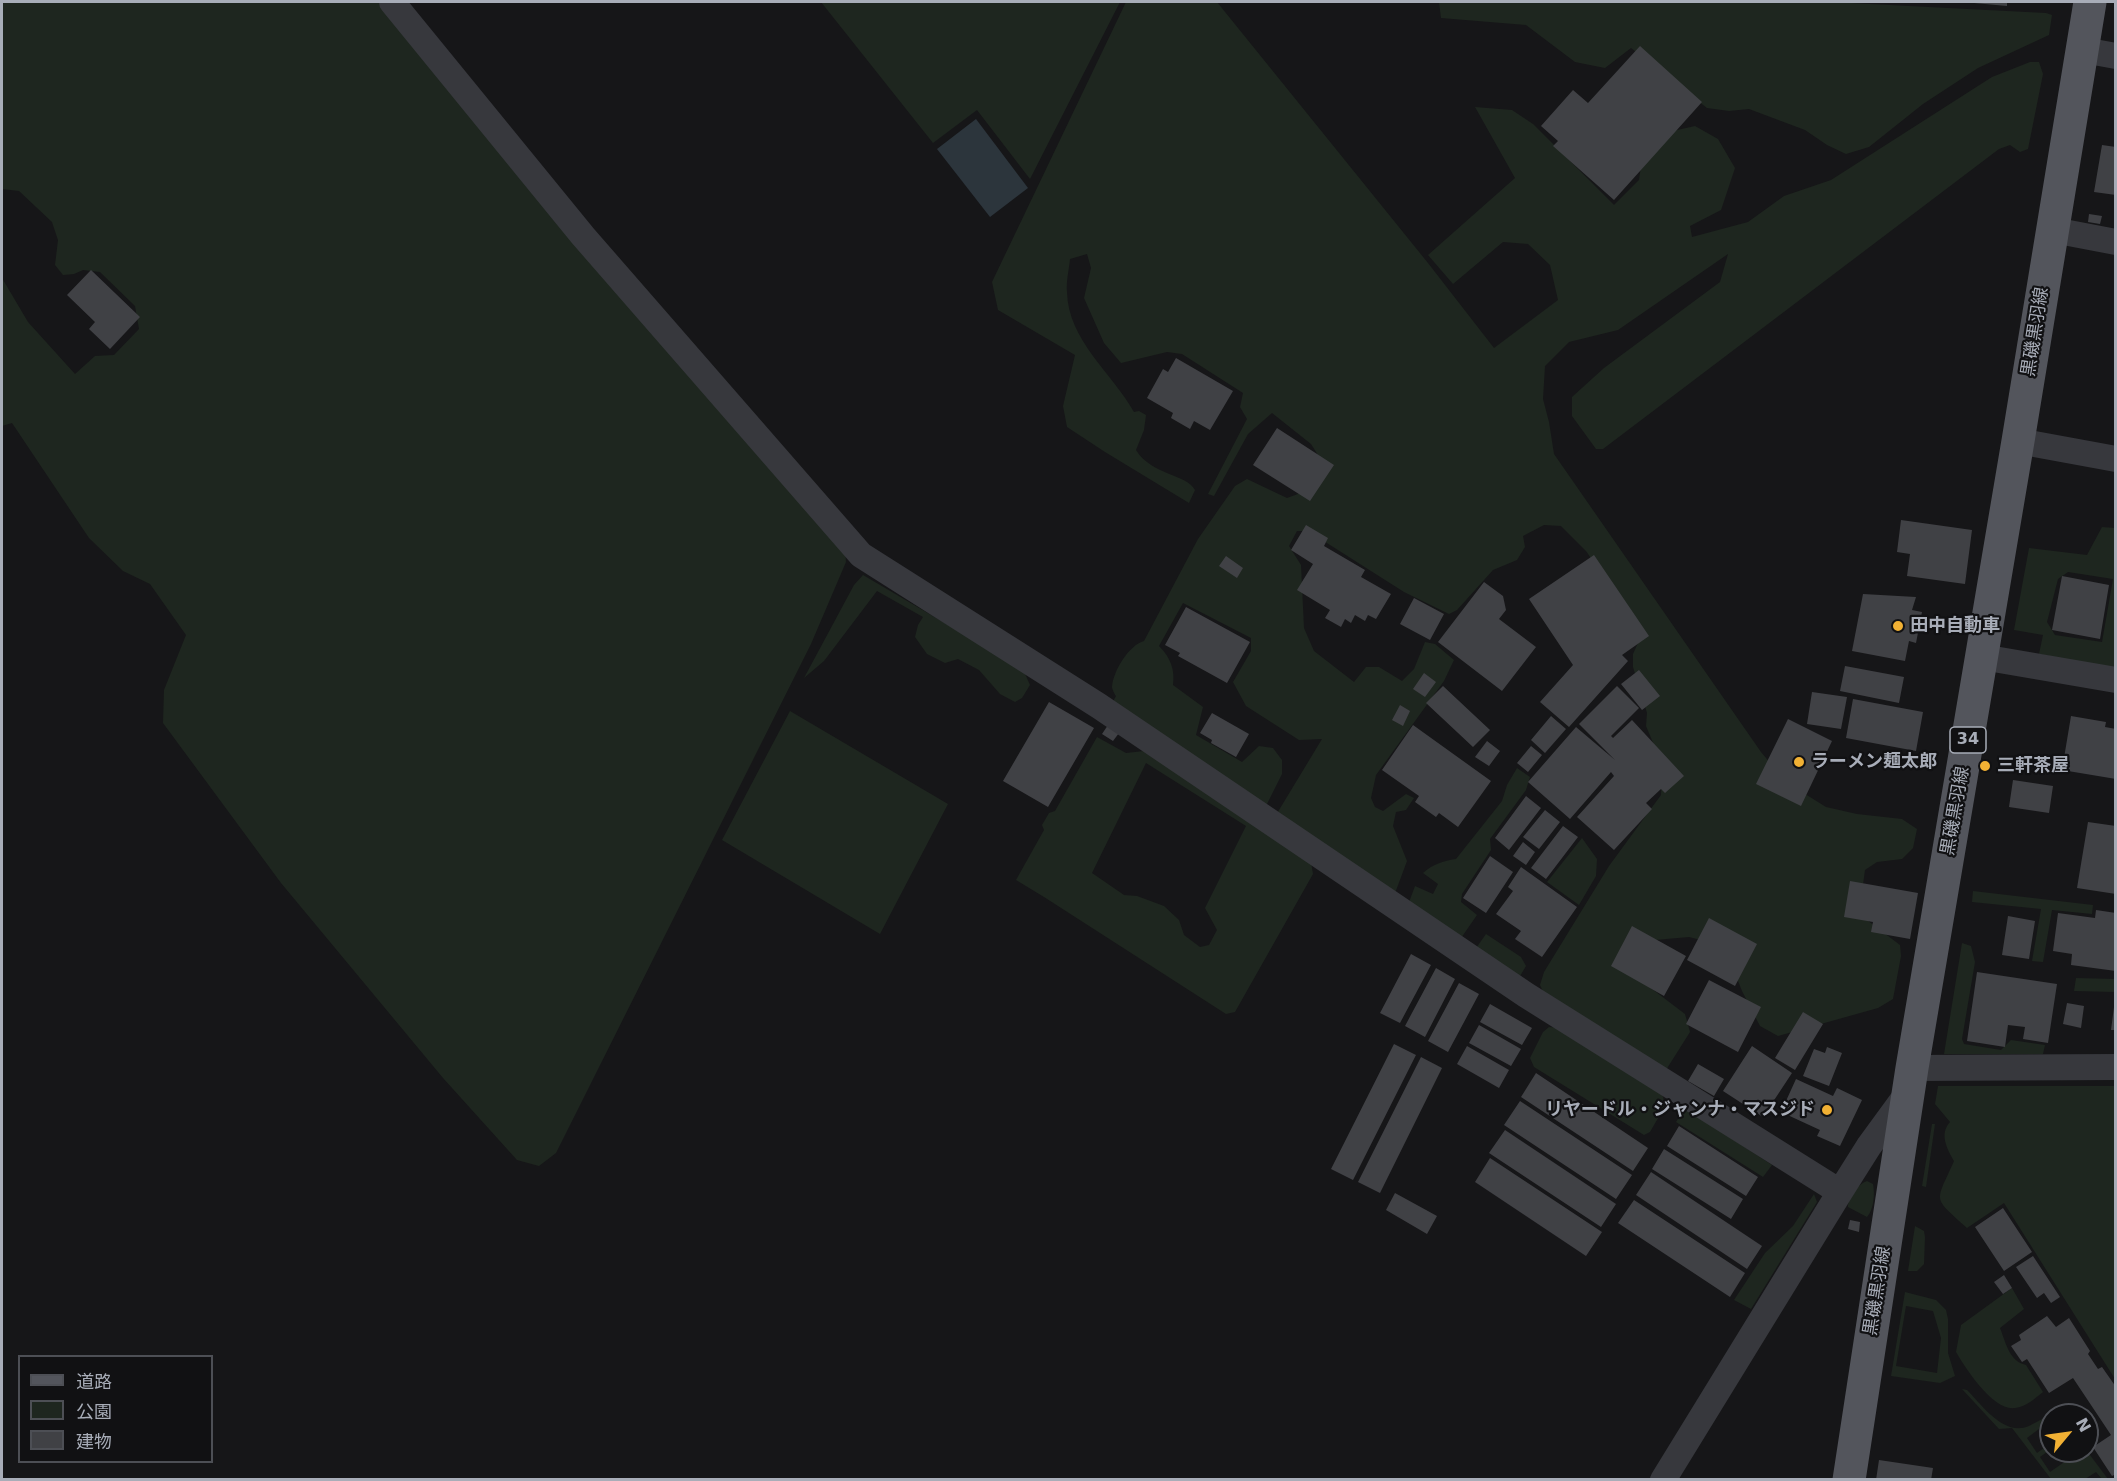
<!DOCTYPE html>
<meta charset="utf-8">
<style>
body{margin:0}
#map{position:relative;width:2117px;height:1481px;overflow:hidden;background:#161618;font-family:"DejaVu Sans","Noto Sans JP",sans-serif}
canvas{display:block}
.frame{position:absolute;inset:0;border:3px solid #a8adb8;pointer-events:none}
.legend{position:absolute;left:18px;top:1355px;width:195px;height:108px;box-sizing:border-box;background:#111113;border:2px solid #4d4f55;margin:0;padding:8px 10px;list-style:none;font-size:18px;color:#a8adb8}
.legend li{display:flex;align-items:center;gap:12px;height:30px}
.legend b{width:30px;border:2px solid #4d4f55}
.north{position:absolute;left:2039px;top:1403px;width:60px;height:60px;box-sizing:border-box;background:#111113;border:2px solid #4d4f55;border-radius:50%;rotate:61deg;font-size:16px;font-weight:700;line-height:24px;text-align:center;color:#a8adb8}
.north::after{content:'';display:block;margin:auto;width:21px;height:27px;background:#f2b134;clip-path:polygon(50% 0,100% 100%,50% 72%,0 100%)}
</style>
<div id="map">
<canvas width="2117" height="1481"></canvas>
<div class="frame"></div>
<ul class="legend">
<li><b style="height:8px;background:#53555c"></b>道路</li>
<li><b style="height:16px;background:#1e261f"></b>公園</li>
<li><b style="height:16px;background:#404145"></b>建物</li>
</ul>
<div class="north">N</div>
</div>
<script>
const g = document.querySelector('canvas').getContext('2d');
g.lineJoin = 'round';
function fill(path, color) { g.fillStyle = color; g.fill(path, 'evenodd'); }
function trace(path, color, width, dash) { g.strokeStyle = color; g.lineWidth = width; g.lineCap = dash ? 'butt' : 'round'; g.setLineDash(dash || []); g.stroke(path); }
function label(font, color, halo, rows, align = 'center') {
  g.font = font + ' "DejaVu Sans","Noto Sans JP",sans-serif'; g.lineWidth = 4.5; g.setLineDash([]); g.textBaseline = 'middle'; g.strokeStyle = halo; g.fillStyle = color; for (const [text, x, y, turn = 0] of rows) {
    g.save(); g.translate(x, y); g.rotate((+turn || 0) * Math.PI / 180); g.textAlign = isNaN(turn) ? turn : align; if (halo) g.strokeText(text, 0, 0); g.fillText(text, 0, 0); g.restore();
  }
}
fill(new Path2D(`
 M2,2H387L845,548L846,562L811,644L556,1153L539,1166L517,1160L443,1078L281,883L163,723L164,690L186,635L150,584L123,571L89,538L12,423L2,426V278L28,322L75,374L95,356L114,355L139,329L135,306L100,272L83,270L74,274L63,275L55,265L58,240L52,222L19,191L2,189Z
 M821,2H1120L1030,179L977,110L933,143Z
 M1126,2H1217L1428,263L1494,348L1558,300L1550,265L1528,244L1503,242L1453,284L1428,255L1515,178L1475,107L1512,110L1533,124L1614,205L1639,180L1642,159L1664,133L1695,126L1718,139L1735,168L1721,210L1690,226L1692,237L1748,222L1784,196L1831,180L1992,77L2030,62H2039L2043,74L2028,149L2020,152L2010,145L1999,149L1603,449H1596L1572,416V397L1604,368L1720,282L1728,254L1618,330L1569,342L1545,366L1543,399L1549,422L1554,454L1761,752L1786,782L1826,807L1857,814L1902,819L1917,829L1913,848L1902,859L1877,862L1865,870L1859,914L1900,945L1901,956L1893,999L1878,1008L1778,1036L1760,1026L1742,991L1724,946L1689,937L1644,941L1627,970L1685,1014L1690,1032L1666,1070L1547,1000L1540,985L1544,972L1609,866L1661,795L1662,764L1646,726L1647,713L1633,667V654L1642,634L1586,551L1561,526L1544,525L1523,536L1525,547L1517,560L1493,570L1457,610L1449,614L1404,592L1308,531H1297L1289,546L1301,565L1304,628L1314,651L1354,682L1366,667H1379L1402,681L1414,669L1425,642L1435,644L1454,660L1444,681L1376,775L1371,798L1375,807L1383,811L1406,794L1414,798L1406,810L1396,812L1393,826L1407,861L1394,896L1276,815L1322,739L1299,740L1246,706L1233,682L1251,651V638L1183,603L1159,646C1171,658 1175,670 1173,685L1203,707L1196,735L1242,762L1259,746L1273,748L1282,760V774L1265,808L1111,705L1116,696C1115,695 1112,689 1112,687C1113,671 1129,645 1144,641L1198,539L1235,486L1247,479L1287,498L1309,490L1325,466L1311,444L1272,413L1248,434L1214,496L1208,494L1247,419L1240,407L1243,393L1182,354L1167,352L1121,363L1104,343L1084,298L1091,268L1087,254L1070,259C1069,270 1066,281 1067,292C1068,340 1112,373 1134,412L1139,411L1146,415L1144,430L1136,450C1151,475 1187,474 1195,490L1189,503L1105,452L1067,427L1063,406L1075,355L998,310L992,282Z
 M1439,2H1831L2046,13L2052,15L2049,35L1978,68L1923,104L1869,147L1846,154L1827,145L1805,130L1749,109L1729,111L1707,108L1631,48L1605,68L1575,62L1526,25L1441,18Z
 M2102,527L2115,528V669L2039,654L2043,635L2014,630L2029,548L2087,555ZM2068,572L2113,579L2102,642L2055,635L2047,622L2058,579Z
 M863,575L1023,669L1030,685L1022,698L1015,702L1000,694L979,670L958,659L945,663L927,654L915,637L918,625L923,617L877,591L824,661L804,678L854,585Z
 M790,711L948,804L880,934L722,840Z
 M1097,737L1126,753L1144,751L1311,862L1313,874L1235,1012L1226,1014L1044,897L1016,880L1044,830L1042,825L1049,813L1055,811ZM1146,763L1246,826L1205,908L1217,930L1209,945L1200,947L1184,935L1179,920L1164,906L1137,896L1124,895L1092,873Z
 M1517,768L1530,777L1526,790L1490,839L1491,850L1462,894L1461,902L1477,915L1459,941L1408,905L1415,886L1433,894L1438,884L1423,873C1433,864 1443,861 1456,859L1502,801L1507,785Z
 M1582,838L1597,859L1596,876L1579,905L1547,882Z
 M1973,891L2093,905L2092,914L2052,910L2043,962L2032,961L2041,909L1972,902Z
 M1486,934L1521,957L1526,966L1517,981L1474,951Z
 M1962,943L1971,946L1975,962L1962,1039L1964,1044L2001,1050L2011,1040L2045,1045L2043,1054H1944Z
 M2076,978L2115,979V992L2074,991Z
 M1549,1027L1563,1028L1662,1092L1665,1106L1650,1132L1644,1135L1534,1067L1530,1058L1543,1032Z
 M1938,1086H2115V1379L2004,1203L1967,1228C1932,1196 1935,1204 1954,1161C1947,1149 1939,1134 1950,1122L1935,1104Z
 M1685,1108L1772,1165L1763,1177L1676,1122Z
 M1932,1124H1935L1926,1187L1922,1186Z
 M1867,1181L1873,1184C1875,1194 1874,1209 1867,1217L1848,1207C1848,1198 1858,1184 1867,1181Z
 M1814,1194L1817,1202L1751,1309L1734,1300L1765,1253L1793,1226Z
 M1915,1226L1924,1231L1925,1237L1924,1264L1917,1271H1908Z
 M2012,1288L2024,1309L2000,1328C2006,1343 2009,1361 2026,1365L2043,1392C2034,1399 2026,1407 2015,1408C1993,1411 1966,1369 1956,1352L1961,1325Z
 M1905,1292L1936,1300L1946,1310L1948,1319V1353L1955,1376L1940,1383L1891,1376ZM1906,1306L1933,1311L1941,1338L1937,1373L1896,1366Z
 M1962,1389L1967,1390C1982,1405 2004,1437 2029,1426C2039,1421 2047,1415 2059,1413L2060,1415H2051V1420L2027,1438L2037,1453L2051,1443V1449L2040,1457L2050,1472L2080,1451H2087L2108,1479H2102L2096,1472L2085,1479H2051L2012,1428L1999,1429Z`), '#1e261f');
fill(new Path2D(`
 M976,119L1028,188L990,217L937,149Z`), '#2c353c');
fill(new Path2D(`
 M1974,2H2007V6L1974,3Z
 M1640,46L1702,102L1614,200L1553,146L1558,141L1541,126L1573,90L1588,103Z
 M2102,145L2116,147V195L2094,192Z
 M2089,214L2102,216L2100,224L2088,222Z
 M91,270L140,317L110,349L89,329L95,322L67,295Z
 M1176,358L1233,391L1210,430L1194,421L1190,429L1171,418L1173,413L1147,398L1163,369L1168,372Z
 M1277,428L1334,465L1310,501L1253,465Z
 M1901,520L1972,530L1965,584L1907,576L1910,554L1897,552Z
 M1306,525L1328,538L1324,546L1365,570L1361,577L1391,594L1376,619L1368,615L1365,621L1355,615L1351,623L1345,619L1341,627L1325,618L1330,610L1297,590L1313,564L1291,550Z
 M1594,555L1649,636L1622,655L1628,661L1569,727L1540,702L1573,665L1529,599Z
 M1226,556L1243,568L1237,578L1219,566Z
 M2062,576L2109,585L2100,639L2052,630Z
 M1484,582L1503,596L1506,610L1499,619L1536,647L1502,691L1438,642Z
 M1863,594L1916,597L1912,610L1922,612L1916,643L1909,641L1905,661L1852,651Z
 M1414,598L1444,614L1430,640L1400,624Z
 M1186,607L1250,642L1227,683L1178,656L1180,653L1165,645Z
 M1845,666L1904,677L1899,703L1840,691Z
 M1639,670L1660,696L1642,710L1621,684Z
 M1424,673L1436,682L1425,697L1413,689Z
 M1443,686L1490,730L1473,747L1426,703Z
 M1617,686L1639,708L1611,736L1613,738L1632,720L1684,776L1665,793L1661,789L1646,803L1652,809L1614,850L1577,817L1614,776L1611,772L1570,819L1528,782L1576,727L1615,760L1579,724Z
 M1812,692L1847,697L1841,729L1807,724Z
 M1853,699L1923,712L1916,751L1846,738Z
 M1049,702L1094,728L1048,807L1003,781Z
 M1400,705L1410,711L1403,726L1392,720Z
 M1212,713L1249,734L1236,757L1211,743L1212,740L1200,733Z
 M1551,716L1566,729L1545,753L1531,740Z
 M2071,716L2106,722L2105,727L2116,729V779L2062,770Z
 M1788,719L1832,741L1801,806L1756,784Z
 M1108,725L1119,733L1113,741L1102,734Z
 M1413,725L1491,781L1458,827L1439,813L1436,817L1415,802L1419,796L1382,770Z
 M1487,741L1500,751L1489,766L1475,757Z
 M1531,746L1542,755L1528,772L1517,763Z
 M2013,780L2053,786L2049,813L2009,807Z
 M1526,796L1541,808L1509,850L1495,838Z
 M1545,810L1560,822L1539,849L1523,837Z
 M2088,822L2116,826V894L2077,888Z
 M1563,826L1578,837L1546,879L1531,868Z
 M1523,842L1535,852L1526,865L1513,856Z
 M1490,856L1513,872L1486,913L1463,898Z
 M1521,867L1577,907L1542,957L1515,939L1521,931L1496,914L1513,891L1508,887Z
 M1850,881L1918,893L1910,939L1871,932L1873,922L1844,917Z
 M2096,910L2116,913V971L2071,965L2072,954L2053,951L2058,913L2095,918Z
 M2008,916L2035,921L2029,959L2002,955Z
 M1709,918L1757,944L1735,986L1687,960Z
 M1632,926L1686,956L1664,996L1611,966Z
 M1411,954L1431,965L1400,1023L1380,1013Z
 M1436,968L1455,979L1425,1037L1405,1026Z
 M1977,972L2057,984L2048,1043L2023,1039L2025,1027L2008,1025L2005,1047L1967,1041Z
 M1709,980L1761,1007L1738,1052L1686,1024Z
 M1459,983L1479,994L1448,1052L1428,1041Z
 M2067,1003L2084,1006L2081,1028L2063,1024Z
 M1490,1004L1532,1028L1522,1045L1480,1022Z
 M2114,1007L2116,1008V1030H2111Z
 M1803,1012L1823,1024L1795,1070L1775,1058Z
 M1479,1025L1521,1049L1511,1066L1469,1043Z
 M1394,1044L1416,1055L1353,1180L1331,1169Z
 M1467,1046L1509,1070L1499,1088L1457,1064Z
 M1752,1046L1792,1073L1763,1117L1723,1091Z
 M1827,1047L1842,1053L1829,1086L1803,1076L1814,1049L1825,1053Z
 M1421,1057L1442,1068L1380,1193L1358,1182Z
 M1698,1064L1724,1079L1714,1096L1688,1081Z
 M1536,1073L1648,1148L1633,1171L1521,1097Z
 M1796,1079L1833,1096L1837,1088L1862,1100L1840,1146L1817,1136L1820,1130L1781,1112Z
 M1520,1101L1632,1175L1616,1199L1504,1125Z
 M1679,1126L1758,1177L1746,1196L1667,1146Z
 M1505,1130L1616,1204L1601,1227L1489,1153Z
 M1664,1149L1743,1199L1731,1219L1652,1169Z
 M1490,1158L1602,1232L1586,1256L1475,1182Z
 M1651,1172L1762,1246L1747,1269L1636,1195Z
 M1395,1193L1437,1216L1427,1234L1386,1210Z
 M1634,1200L1745,1273L1730,1297L1618,1223Z
 M2003,1208L2032,1252L2004,1271L1975,1227Z
 M1850,1220L1860,1222L1859,1232L1848,1229Z
 M2033,1256L2060,1297L2051,1303L2044,1293L2037,1298L2016,1267Z
 M2004,1275L2012,1288L2003,1294L1994,1282Z
 M2047,1316L2056,1327L2069,1318L2090,1351L2088,1354L2098,1369L2102,1367L2116,1387V1474L2112,1476L2093,1447L2111,1435L2073,1378L2049,1393L2027,1359L2022,1362L2011,1346L2021,1340L2019,1335Z
 M1879,1460L1933,1468L1931,1480H1876Z`), '#404145');
trace(new Path2D(`
 M392,2L583,236L861,555L1099,706L1526,995L1840,1192
 M2083,50L2116,56
 M2053,230L2116,242
 M2018,441L2116,459
 M1982,657L2116,680
 M1912,1068L2116,1067
 M1663,1480L1840,1192L1869,1146L1907,1094`), '#37383d', 26);
trace(new Path2D(`
 M1849,1480L1912,1068L2018,441L2090,2`), '#53555c', 33);
for (const [x, y, r, color] of [
 [1898,626,6,"#f2b134"],
 [1799,762,6,"#f2b134"],
 [1985,766,6,"#f2b134"],
 [1827,1110,6,"#f2b134"]
]) { const dot = new Path2D(); dot.arc(x, y, r, 0, 2 * Math.PI); g.fillStyle = color; g.fill(dot); trace(dot, '#111113', 2); }
for (const [x, y, w] of [
 [1968,740,36]
]) { const box = new Path2D(); box.roundRect(x - w / 2, y - 13, w, 26, 4.5); g.fillStyle = '#111113'; g.fill(box); trace(box, '#a8adb8', 1.5); }
label('bold 16px', '#a8adb8', null, [
 ["34",1968,740]
]);
label('18px', '#a8adb8', '#111113', [
 ["黒磯黒羽線",2036,332,-81],
 ["黒磯黒羽線",1956,811,-80],
 ["黒磯黒羽線",1878,1291,-81]
]);
label('bold 18px', '#a8adb8', '#111113', [
 ["田中自動車",1910,626],
 ["ラーメン麺太郎",1811,762],
 ["三軒茶屋",1997,766],
 ["リヤードル・ジャンナ・マスジド",1815,1110,"right"]
], 'left');
</script>
